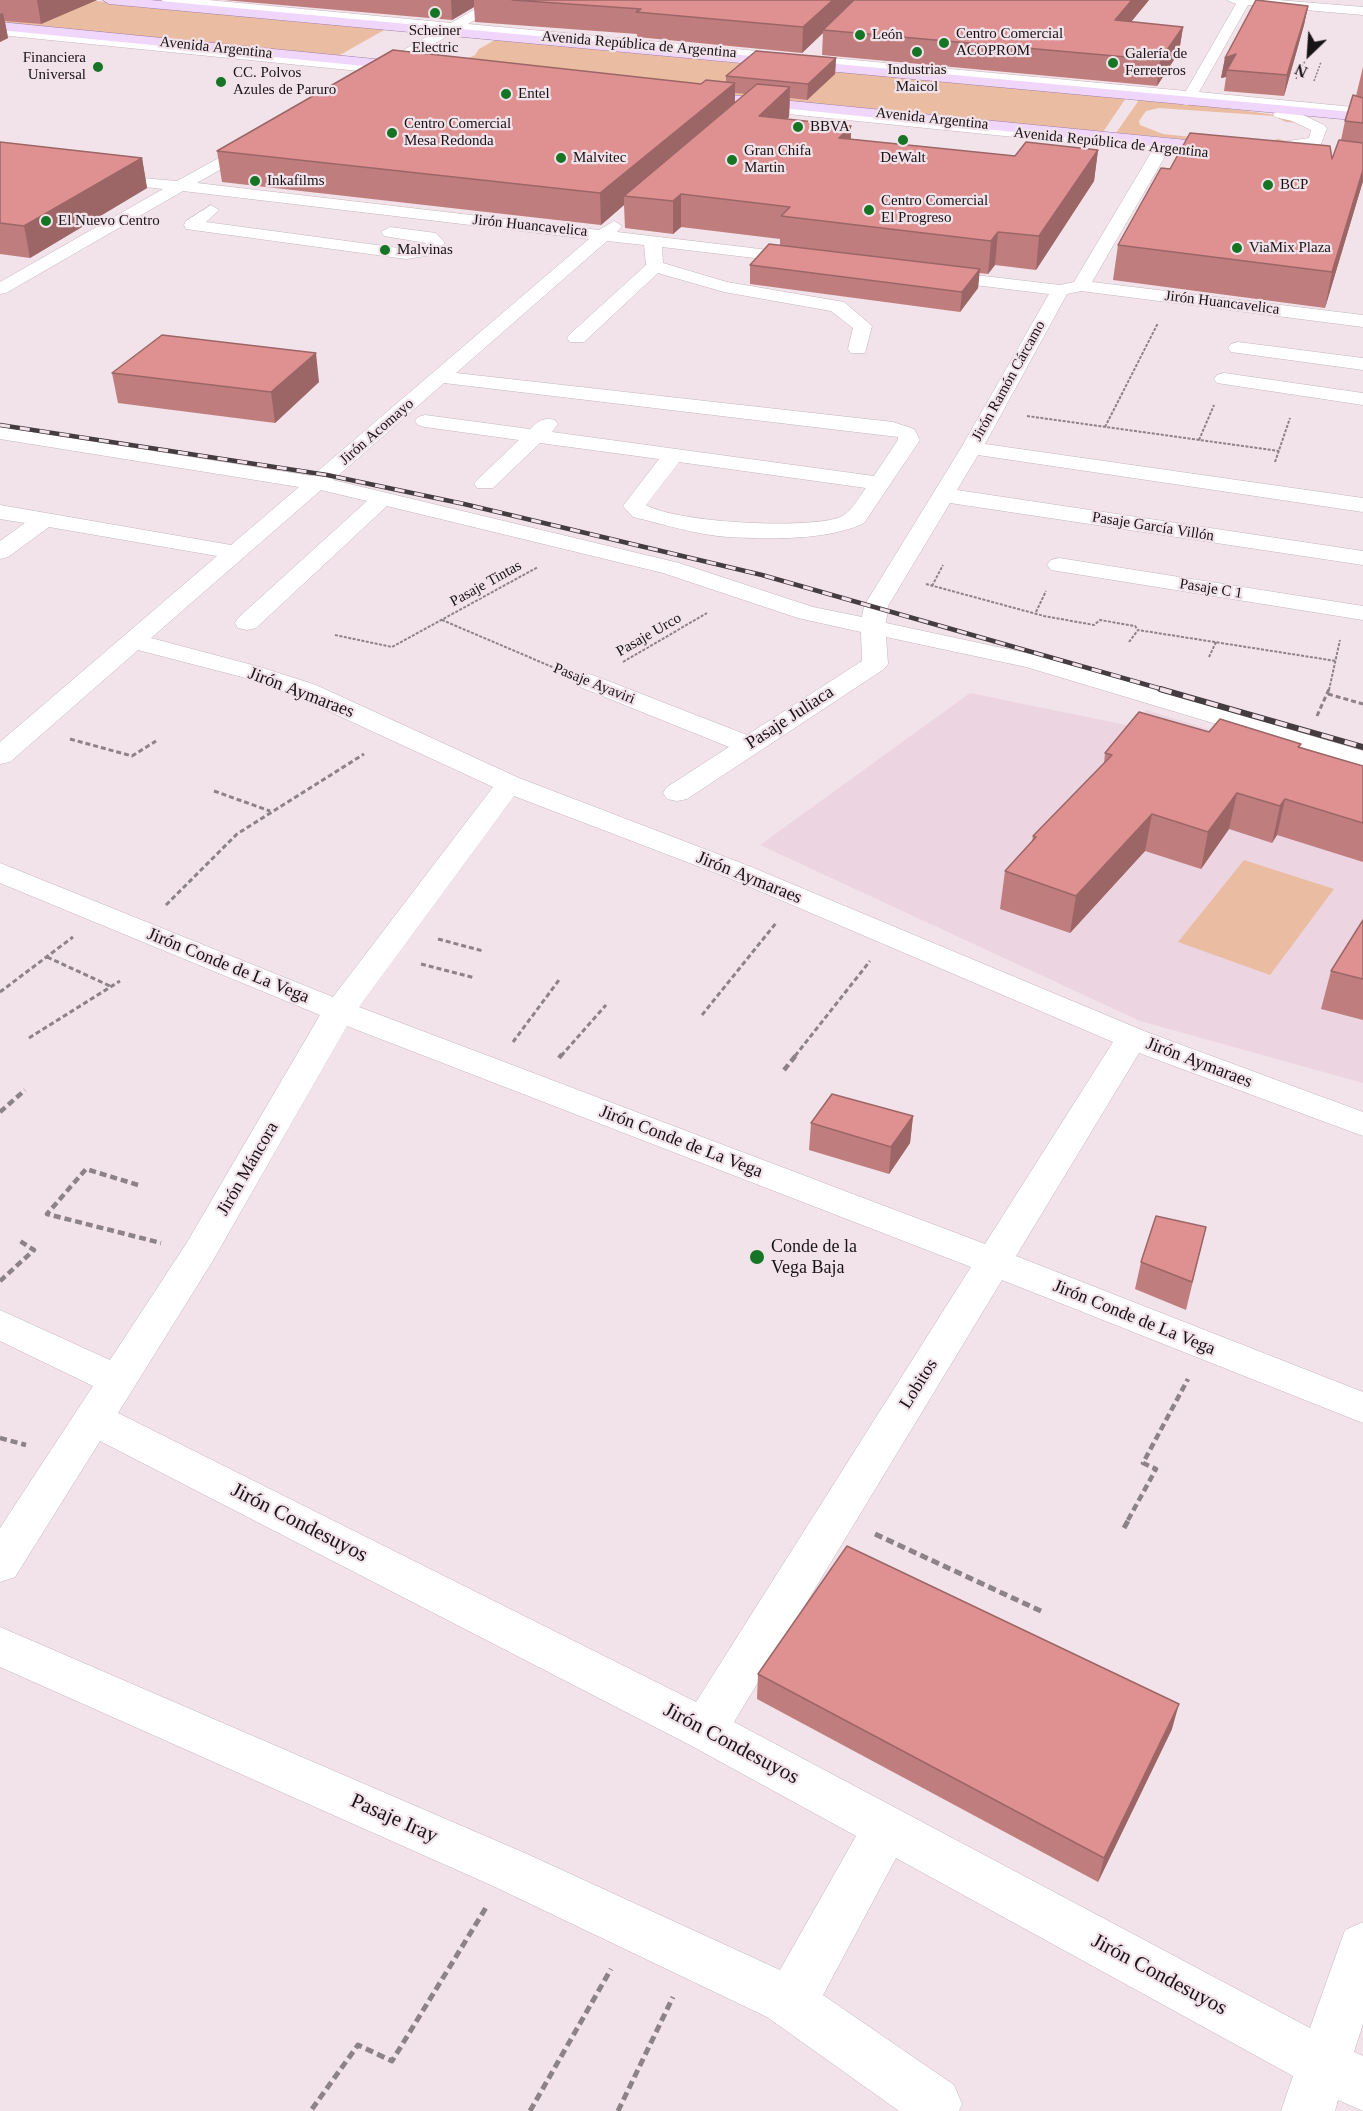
<!DOCTYPE html>
<meta charset="utf-8">
<style>
body{margin:0}
#map{position:relative;width:1363px;height:2111px;overflow:hidden;background:#f2e2e9;font-family:Georgia,serif}
canvas{display:block}
.north{position:absolute;left:1279px;top:24px;width:60px;height:60px;-webkit-text-stroke:4px #f2e2e9;paint-order:stroke;rotate:205deg;font-size:16px;font-weight:700;line-height:24px;text-align:center;color:#181315}
.north::after{content:'';display:block;margin:auto;width:21px;height:27px;background:#181315;clip-path:polygon(50% 0,100% 100%,50% 72%,0 100%)}
</style>
<div id="map">
<canvas width="1363" height="2111"></canvas>
<div class="north">N</div>
</div>
<script>
const g = document.querySelector('canvas').getContext('2d');
g.lineJoin = 'round';
function fill(path, color) { g.fillStyle = color; g.fill(path, 'evenodd'); }
function trace(path, color, width, dash) { g.strokeStyle = color; g.lineWidth = width; g.lineCap = dash ? 'butt' : 'round'; g.setLineDash(dash || []); g.stroke(path); }
function label(font, color, halo, rows, align = 'center') {
  g.font = font + ' Georgia,serif'; g.lineWidth = 4.5; g.setLineDash([]); g.textBaseline = 'middle'; g.strokeStyle = halo; g.fillStyle = color; for (const [text, x, y, turn = 0] of rows) {
    g.save(); g.translate(x, y); g.rotate((+turn || 0) * Math.PI / 180); g.textAlign = isNaN(turn) ? turn : align; if (halo) g.strokeText(text, 0, 0); g.fillText(text, 0, 0); g.restore();
  }
}
fill(new Path2D(`
 M970,693L1131,726L1146,710L1363,777V1083L1140,1021L760,845Z`), '#ecd5e0');
fill(new Path2D(`
 M0,0H86L386,29L338,56L0,24Z
 M495,40L1126,98L1103,132L449,67L475,55L479,49Z
 M1139,100C1165,103 1290,112 1304,123L1286,122L1274,116L1159,108L1146,111L1139,121L1140,125L1163,134L1269,145L1274,144L1270,141L1278,139L1298,144L1270,147L1116,133Z
 M1244,860L1334,889L1270,975L1178,942Z`), '#eabda3');
const minor = new Path2D(`
 M161,0H208L451,23L491,0H506L468,24L1186,91L1236,4L1227,0H1278L1363,7V15L1248,5L1199,92L1363,108V116L1195,101L1187,105L1182,104L1181,99L456,31L395,67L411,69L413,72C404,80 388,73 376,76L369,72L0,35V27L378,65L440,29L167,4Z
 M744,102L1230,151L1232,154L1224,159L1167,153L1092,282L1363,315V327L1081,291L1067,294L985,444L1363,498V512L978,455L957,490L1363,551V565L950,503L888,606L886,623L1040,656L1363,751V768L1026,667L886,637L888,664L884,669L687,799L677,801L667,799L663,793L667,787L729,747L580,687L576,682L580,677L589,674L598,677L747,735L862,661L861,632L798,618L663,573L387,506L256,628L247,630L238,628L235,623L238,618L367,501L321,490L151,638L260,667L316,685L519,778L749,866L1144,1031L1363,1112V1136L1139,1053L1016,1256L1363,1392V1423L1002,1280L734,1722L1310,2028L1345,1930L1363,1922V2024L1354,2052L1363,2056V2111L1338,2100L1335,2111H1281L1293,2076L896,1858L823,1995L954,2085L962,2104L959,2111H899L767,2017L493,1886L0,1667V1627L527,1854L780,1970L856,1836L688,1744L100,1441L15,1577L0,1582V1528L93,1386L0,1341V1310L110,1360L186,1244L320,1015L0,883V863L333,997L493,787L298,697L242,677L138,650L10,762L0,764V742L217,556L49,527L8,557L0,559V541L25,523L0,519V505L231,545L299,487L0,439V427L312,476L589,239L183,191L6,293L0,294V282L163,189L102,182L94,177L96,174L177,181L259,136L264,138L267,141L264,144L197,183L599,230L614,221L622,226L617,232L811,255L814,259L805,264L662,247L663,263L727,282L844,302L872,326L865,353H851L848,349L853,328L831,311L724,292L658,273L584,342H570L567,338L570,334L646,265L644,245L607,241L456,373L893,422L914,429L920,440L864,523C828,541 767,539 728,537C697,535 663,524 633,517L623,506L659,459L540,443L493,488H477L474,483L519,440L425,427L418,425L415,421L418,417L425,415L530,429C539,421 543,417 555,420L558,424L552,432L874,476L898,440V437L444,383L333,480L679,563L813,607L862,617L864,606L961,448L1049,294L933,280L924,275L933,270L1060,285L1074,282L1152,151L739,109L737,106ZM679,462L866,488C858,498 851,514 838,518C803,529 678,523 646,505ZM514,796L729,878L1113,1042L985,1244L359,1007ZM347,1026L971,1267L696,1702L118,1413L212,1262Z
 M1280,110L1301,114L1324,125L1327,128L1321,144L1296,151L1254,152L1251,149L1254,146L1309,138L1311,130L1292,121L1275,117L1273,114Z
 M211,205L219,210L206,222L406,249L421,247L426,243L384,236L381,232L390,227L436,233L445,243L432,255L406,259L186,229L184,225L186,221Z
 M1238,342L1363,358V370L1231,352L1228,348L1231,344Z
 M1224,373L1363,393V405L1217,383L1214,379L1217,375Z
 M1059,558L1363,606V620L1051,570L1047,565L1051,560Z`);
const major = new Path2D(`
 M103,0H150L1363,113V121L109,4Z
 M0,22L415,63L422,67L415,71L0,30Z
 M690,91L1227,144L1235,149L1227,154L685,98L683,95Z`);
trace(minor, '#c4b5bc', 1);
trace(major, '#9f80a9', 1);
trace(new Path2D(`
 M1296,79L1305,61
 M1314,81L1321,62`), '#8d8286', 1.5, [2, 1.5]);
trace(new Path2D(`
 M1027,416L1279,451
 M1105,427L1158,323
 M1199,440L1214,405
 M1275,462L1290,418
 M926,584L1044,616L1094,625L1100,620L1135,626L1138,630
 M932,586L943,565
 M1036,612L1046,591
 M442,620L557,669
 M335,635L392,647L538,567
 M1129,642L1138,630L1336,661
 M1209,657L1216,642
 M623,662L707,613
 M1329,690L1340,640`), '#8d8286', 2, [3, 1.5]);
trace(new Path2D(`
 M1328,694L1363,704
 M1317,716L1329,689
 M70,739L132,756L156,741
 M214,791L270,811
 M166,905L237,834L364,754
 M438,939L483,951
 M47,957L110,986
 M421,964L475,978
 M0,992L73,937
 M702,1015L776,923
 M29,1038L120,981
 M513,1042L559,980
 M561,1056L606,1005
 M795,1056L870,961`), '#8d8286', 3, [5, 3]);
trace(new Path2D(`
 M559,1058L562,1054
 M784,1070L797,1054
 M0,1112L25,1090
 M138,1185L86,1169L47,1214L161,1243
 M0,1281L34,1250L20,1241
 M0,1438L26,1445
 M1128,1520L1156,1469L1143,1463L1188,1379`), '#8d8286', 4.5, [7, 4]);
trace(new Path2D(`
 M1124,1528L1129,1519
 M875,1534L1043,1612
 M312,2109L358,2045L392,2061L487,1906
 M530,2111L611,1969
 M618,2111L673,1997`), '#8d8286', 5, [8, 4.5]);
fill(minor, '#fff');
fill(major, '#f1d6fb');
const railFar1 = new Path2D(`
 M0,425L327,475L464,504L762,575L1165,690`);
const rail = new Path2D(`
 M1160,689L1363,747`);
trace(railFar1, '#443c3f', 4.5);
trace(rail, '#443c3f', 6);
trace(railFar1, '#f2e2e9', 3, [10]);
trace(rail, '#f2e2e9', 4, [12]);
fill(new Path2D(`
 M0,0H97L41,24L5,21L8,38L0,42Z
 M224,0H1149L1131,22L1183,27L1179,52L1157,86L822,55L823,33L802,53L637,37V34L475,22L474,7L452,20Z
 M1308,6L1304,25L1284,96L1224,91L1226,77L1221,78L1225,58Z
 M836,58L835,74L807,100L790,98L789,117L787,119L851,126V139L1015,156L1098,150L1094,181L1036,270L995,265L988,274L979,273L978,288L960,312L750,284V265L780,246V239L681,227L673,234L625,228L624,205L601,225L222,182L217,151L701,84L726,82V76ZM735,93L746,94L735,103Z
 M1363,67V181L1325,308L1113,280L1118,245L1170,169L1332,159L1341,140L1345,121L1356,96Z
 M0,142L142,158L147,188L30,258L0,254Z
 M112,373L319,382L275,423L118,403Z
 M1209,732L1301,744L1300,747L1363,766V862L1277,835L1272,843L1229,829L1201,869L1145,851L1070,933L1000,909L1005,871L1032,842L1033,836L1104,764L1105,753Z
 M1363,920V1020L1321,1009L1331,971Z
 M913,1116L910,1143L889,1174L809,1150L811,1123Z
 M1206,1227L1186,1310L1135,1289L1141,1262Z
 M758,1674L1172,1729L1098,1882L757,1699Z`), '#c07d7d');
fill(new Path2D(`
 M37,0H97L41,24Z
 M451,0H474V7L452,20Z
 M833,0H859L823,30V33L802,53L803,27Z
 M1132,0H1149L1112,45L1115,20Z
 M1308,6L1304,25L1284,96L1287,75Z
 M3,13L8,38L0,42V14Z
 M1183,27L1179,52L1157,86L1160,60Z
 M1236,54L1227,70L1226,77L1221,78L1225,58Z
 M836,58L835,74L807,100L808,84Z
 M735,83V112L624,196V205L601,225L600,193Z
 M790,87L789,117L758,146L759,116Z
 M851,126L850,156L839,138Z
 M1098,150L1094,181L1036,270L1039,236Z
 M142,158L147,188L30,258L24,226Z
 M1363,170V181L1325,308L1332,272Z
 M681,194V227L673,234V201Z
 M998,232L995,265L988,274L991,241Z
 M980,269L978,288L960,312L962,292Z
 M316,353L319,382L275,423L271,392Z
 M1237,793L1229,829L1201,869L1208,832Z
 M1285,799L1277,835L1272,843L1280,806Z
 M1152,814L1145,851L1070,933L1076,896Z
 M913,1116L910,1143L889,1174L891,1147Z
 M1179,1704L1172,1729L1098,1882L1104,1858Z`), '#9c6666');
const building = new Path2D(`
 M512,0H833L803,27L636,12L641,9Z
 M854,0H1132L1115,20L1183,27L1160,60L823,30Z
 M1256,0L1308,6L1287,75L1227,70L1236,54L1225,58Z
 M393,50L701,84L706,80L735,83L600,193L217,151Z
 M756,51L836,58L808,84L726,76Z
 M757,84L790,87L759,116L851,126L839,138L1015,156L1026,142L1098,150L1039,236L998,232L991,241L781,216L790,207L681,194L673,201L624,196Z
 M1353,95L1363,98V123L1345,121Z
 M1190,133L1330,146L1332,159L1339,140L1363,143V170L1332,272L1118,245L1161,168L1170,169Z
 M0,142L142,158L24,226L0,223Z
 M769,244L980,269L962,292L750,265Z
 M162,335L316,353L271,392L112,373Z
 M1139,712L1209,732L1220,719L1301,744L1298,747L1363,766V823L1285,799L1280,806L1237,793L1208,832L1152,814L1076,896L1005,871L1036,837L1033,836L1112,755L1105,753Z
 M1363,920V979L1331,971Z
 M832,1094L913,1116L891,1147L811,1123Z
 M1156,1216L1206,1227L1192,1282L1141,1262Z
 M847,1546L1179,1704L1104,1858L758,1674Z`);
fill(building, '#df9191');
trace(building, '#9c6666', 1.5);
for (const [x, y, r, color] of [
 [435,13,6,"#157524"],
 [860,35,6,"#157524"],
 [944,43,6,"#157524"],
 [917,52,6,"#157524"],
 [1113,63,6,"#157524"],
 [98,67,6,"#157524"],
 [221,82,6,"#157524"],
 [506,94,6,"#157524"],
 [798,127,6,"#157524"],
 [392,133,6,"#157524"],
 [903,140,6,"#157524"],
 [561,158,6,"#157524"],
 [732,160,6,"#157524"],
 [255,181,6,"#157524"],
 [1268,185,6,"#157524"],
 [869,210,6,"#157524"],
 [46,221,6,"#157524"],
 [1237,248,6,"#157524"],
 [385,250,6,"#157524"],
 [757,1257,8,"#157524"]
]) { const dot = new Path2D(); dot.arc(x, y, r, 0, 2 * Math.PI); g.fillStyle = color; g.fill(dot); trace(dot, '#f2e2e9', 2); }
label('15px', '#181315', '#f2e2e9', [
 ["Scheiner",435,31,"center"],
 ["Electric",435,48,"center"],
 ["Centro Comercial",956,34],
 ["ACOPROM",956,51],
 ["León",872,35],
 ["Galería de",1125,54],
 ["Ferreteros",1125,71],
 ["Financiera",86,58,"right"],
 ["Universal",86,75,"right"],
 ["Industrias",917,70,"center"],
 ["Maicol",917,87,"center"],
 ["CC. Polvos",233,73],
 ["Azules de Paruro",233,90],
 ["Entel",518,94],
 ["Centro Comercial",404,124],
 ["Mesa Redonda",404,141],
 ["BBVA",810,127],
 ["Gran Chifa",744,151],
 ["Martin",744,168],
 ["Malvitec",573,158],
 ["DeWalt",903,158,"center"],
 ["Inkafilms",267,181],
 ["BCP",1280,185],
 ["Centro Comercial",881,201],
 ["El Progreso",881,218],
 ["El Nuevo Centro",58,221],
 ["ViaMix Plaza",1249,248],
 ["Malvinas",397,250]
], 'left');
label('15px', '#181315', '#f2e2e9', [
 ["Avenida República de Argentina",639,45,5],
 ["Avenida Argentina",216,48,6],
 ["Avenida Argentina",932,119,6],
 ["Avenida República de Argentina",1111,143,6],
 ["Jirón Huancavelica",530,226,6],
 ["Jirón Huancavelica",1222,303,7],
 ["Jirón Ramón Cárcamo",1009,381,-61],
 ["Jirón Acomayo",377,432,-41],
 ["Pasaje García Villón",1153,527,9],
 ["Pasaje Tintas",486,584,-29],
 ["Pasaje C 1",1211,589,9],
 ["Pasaje Urco",649,635,-30],
 ["Pasaje Ayaviri",594,684,22]
]);
label('18px', '#181315', '#f2e2e9', [
 ["Jirón Aymaraes",301,693,21],
 ["Pasaje Juliaca",790,718,-33],
 ["Jirón Aymaraes",749,878,22],
 ["Jirón Conde de La Vega",228,966,22],
 ["Jirón Aymaraes",1199,1063,21],
 ["Jirón Conde de La Vega",681,1142,21],
 ["Jirón Máncora",248,1169,-60],
 ["Jirón Conde de La Vega",1134,1318,22],
 ["Lobitos",919,1384,-58]
]);
label('18px', '#181315', '#f2e2e9', [
 ["Conde de la",771,1247],
 ["Vega Baja",771,1268]
], 'left');
label('21px', '#181315', '#f2e2e9', [
 ["Jirón Condesuyos",299,1523,27],
 ["Jirón Condesuyos",731,1744,28],
 ["Pasaje Iray",394,1819,24],
 ["Jirón Condesuyos",1159,1975,28]
]);
</script>
